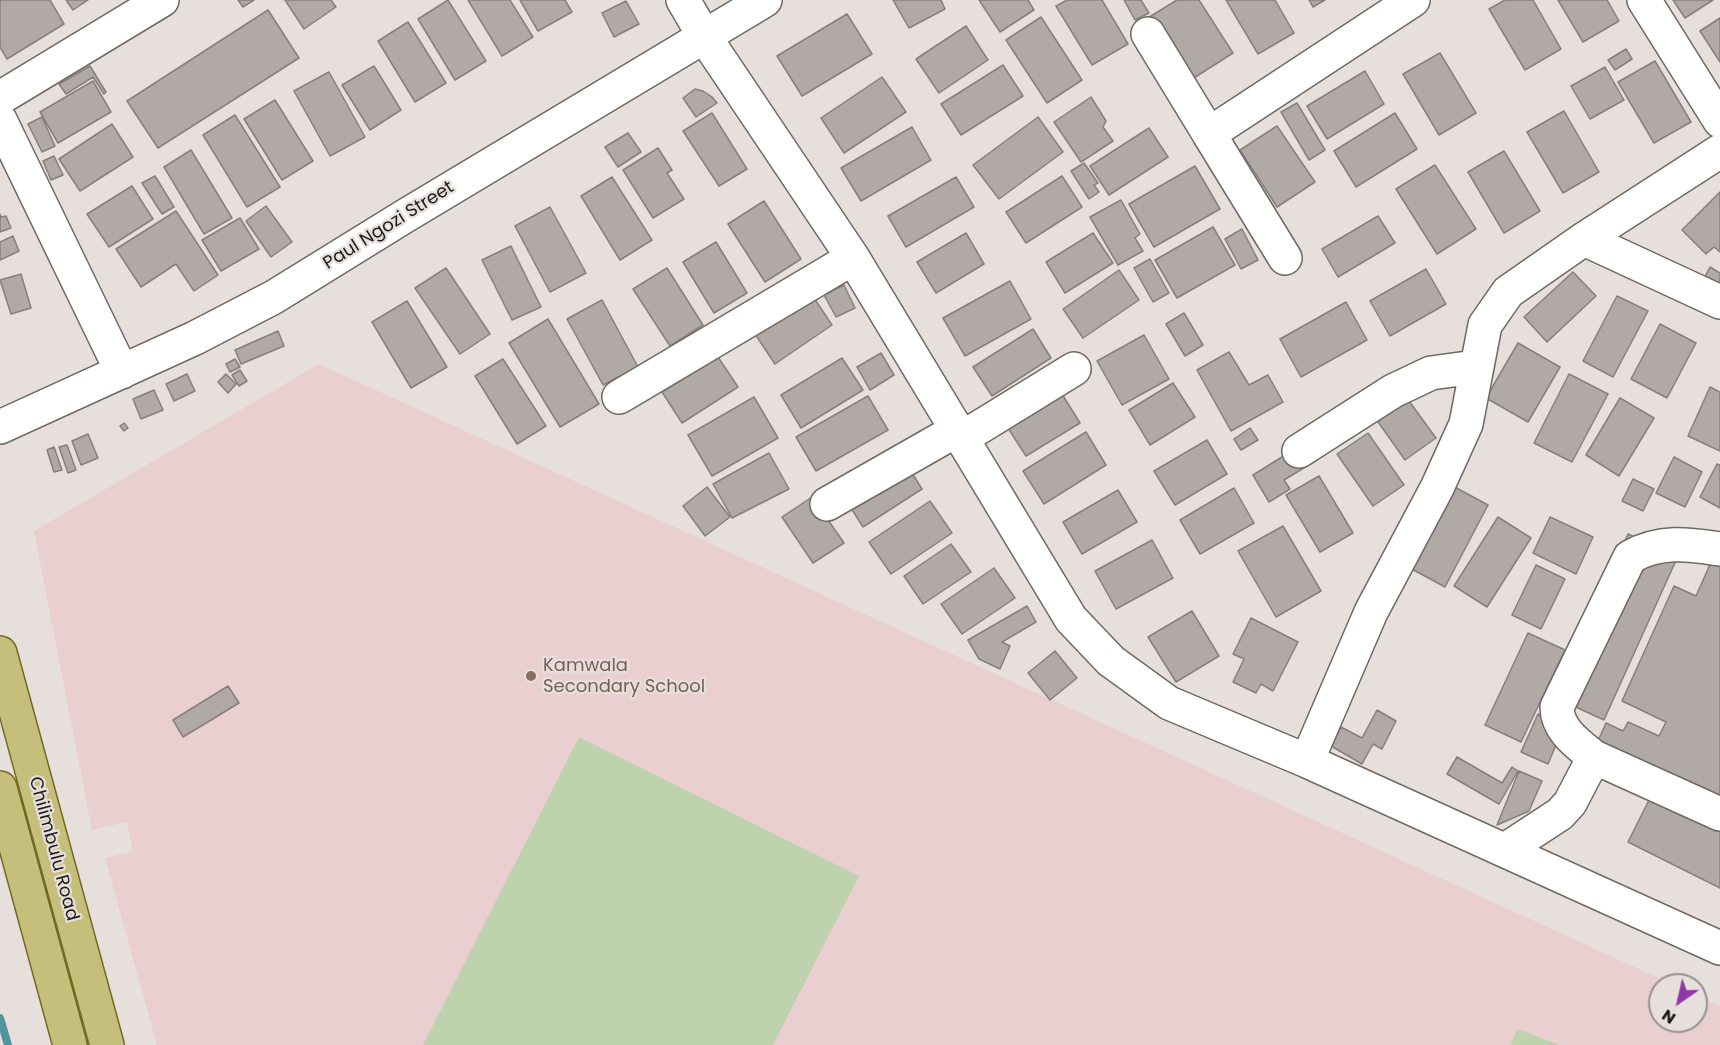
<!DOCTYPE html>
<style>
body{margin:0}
#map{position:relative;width:1720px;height:1045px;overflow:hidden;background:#e6dfdc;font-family:Poppins,sans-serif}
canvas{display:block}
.north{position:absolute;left:1648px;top:973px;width:60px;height:60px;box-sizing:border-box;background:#e6dfdc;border:2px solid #96918f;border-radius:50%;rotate:214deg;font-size:16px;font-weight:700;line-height:24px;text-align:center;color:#1f1d1c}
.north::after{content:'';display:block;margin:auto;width:21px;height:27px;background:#8e38a6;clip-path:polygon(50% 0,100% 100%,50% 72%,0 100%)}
</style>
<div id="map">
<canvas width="1720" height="1045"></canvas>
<div class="north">N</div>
</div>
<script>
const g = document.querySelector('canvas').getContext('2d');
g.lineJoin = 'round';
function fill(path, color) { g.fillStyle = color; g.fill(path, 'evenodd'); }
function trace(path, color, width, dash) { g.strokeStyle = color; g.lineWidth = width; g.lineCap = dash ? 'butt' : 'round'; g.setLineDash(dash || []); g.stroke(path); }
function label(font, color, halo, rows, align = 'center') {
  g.font = font + ' Poppins,sans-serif'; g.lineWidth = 4.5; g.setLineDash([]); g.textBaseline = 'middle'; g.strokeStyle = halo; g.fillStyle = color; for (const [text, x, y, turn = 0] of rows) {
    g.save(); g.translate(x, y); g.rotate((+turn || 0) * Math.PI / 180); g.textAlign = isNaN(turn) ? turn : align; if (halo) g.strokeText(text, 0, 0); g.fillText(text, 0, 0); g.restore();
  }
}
fill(new Path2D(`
 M319,364L1674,985H1660V1021H1696V995L1720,1006V1045H157L105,858L133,851L127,822L92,830L34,531Z`), '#eacfd1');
fill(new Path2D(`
 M579,737L859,876L773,1045H423Z
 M1517,1029L1560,1045H1511Z`), '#bdd2ad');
trace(new Path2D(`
 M0,1018L8,1045`), '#50959e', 8);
const building = new Path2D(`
 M0,0H50L64,24L7,59L0,47Z
 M66,0H88L73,10Z
 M238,0H254L243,7Z
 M285,0H331L336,7L304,29Z
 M448,0L486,61L455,80L418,19Z
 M468,0H510L533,37L502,56Z
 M520,0H565L572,12L538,31Z
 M893,0H941L945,9L909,28Z
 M979,0H1028L1034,10L1000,32Z
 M1067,0H1102L1128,44L1092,65L1056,6Z
 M1124,0H1141L1149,13L1135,20Z
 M1177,0H1199L1233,53L1186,83L1146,19Z
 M1226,0H1275L1294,33L1258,54Z
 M1309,0H1325L1313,7Z
 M1505,0H1533L1561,49L1525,70L1489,9Z
 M1558,0H1607L1619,21L1583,42Z
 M1673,0H1713L1685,18Z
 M626,1L639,24L614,37L602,13Z
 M268,10L299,58L158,148L127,101Z
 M847,14L872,54L802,96L777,56Z
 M1041,17L1082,80L1047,103L1006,40Z
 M1720,18V62L1700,31Z
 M408,22L446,83L415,102L378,41Z
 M966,26L988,60L939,93L916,59Z
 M1626,49L1632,59L1615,70L1608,60Z
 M1440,53L1476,113L1439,135L1403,74Z
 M1655,61L1691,122L1654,143L1618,82Z
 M1003,65L1023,96L961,135L941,104Z
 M90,66L106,92L104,94L93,77L66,94L59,84Z
 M374,66L401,110L370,130L342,85Z
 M1605,67L1624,100L1590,119L1571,86Z
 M1365,71L1384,104L1327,139L1307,106Z
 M329,72L365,137L330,156L294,91Z
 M882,77L906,112L844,153L821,118Z
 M93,81L111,112L58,143L40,112Z
 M695,89L703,91L712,97L717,103L696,117L683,98Z
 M1091,97L1106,121L1103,127L1113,141L1081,162L1054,122Z
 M275,100L313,161L282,180L244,119Z
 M1297,103L1325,150L1309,160L1281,112Z
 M1564,111L1599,172L1563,193L1527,132Z
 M712,113L747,169L719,186L683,131Z
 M1395,113L1417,149L1356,187L1334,151Z
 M235,115L280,187L247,207L203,135Z
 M42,117L55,146L42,152L28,124Z
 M1038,117L1063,152L999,199L973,165Z
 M112,124L133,157L80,191L59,159Z
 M1277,126L1315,182L1277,207L1240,150Z
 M912,127L931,160L861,201L841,168Z
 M1149,128L1168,157L1109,195L1090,166Z
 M628,133L641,152L618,167L605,147Z
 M658,148L672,170L667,173L684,199L653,218L623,170Z
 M191,150L232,218L204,234L164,167Z
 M1504,151L1540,211L1504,233L1468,172Z
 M54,156L63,175L51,180L43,161Z
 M1084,163L1098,183L1094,185L1099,192L1089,199L1071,171Z
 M1435,165L1476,229L1437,254L1396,189Z
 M1195,166L1220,209L1154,247L1129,204Z
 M155,176L174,207L162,214L142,183Z
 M1062,176L1082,207L1026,243L1006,212Z
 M612,177L652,240L620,260L581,196Z
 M956,177L974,207L906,247L888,216Z
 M132,186L153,219L109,247L87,214Z
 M1720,192V252L1714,247L1706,254L1682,230Z
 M1121,200L1140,234L1135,238L1143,251L1118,265L1090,217Z
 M764,201L801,259L765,282L728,224Z
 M266,206L292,242L271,257L246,221Z
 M550,207L586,273L550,292L515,226Z
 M176,211L218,275L194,291L176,264L141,287L116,249Z
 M0,214L1,217L6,216L11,228L0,232Z
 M1378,216L1395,243L1338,277L1322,249Z
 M240,218L259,249L221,271L202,240Z
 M1213,227L1235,265L1177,298L1155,260Z
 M1242,229L1258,260L1241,269L1225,239Z
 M966,233L984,264L936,293L917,262Z
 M1093,233L1113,263L1065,293L1046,262Z
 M13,236L19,251L0,260V242Z
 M716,242L747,293L714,313L683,262Z
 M511,246L541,307L512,320L482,260Z
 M1150,259L1169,293L1153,302L1134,268Z
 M1710,267L1720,273V292L1702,282Z
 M446,268L490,334L460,354L415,288Z
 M667,268L703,325L670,346L633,289Z
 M1426,269L1446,304L1390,336L1370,301Z
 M1119,270L1139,300L1083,338L1063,309Z
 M1573,272L1596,296L1547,342L1524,317Z
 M21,274L31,308L11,314L0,280Z
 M1010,281L1031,319L965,356L943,318Z
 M844,285L855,308L836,317L824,295Z
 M812,295L832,325L775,364L755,334Z
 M1617,296L1648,311L1613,377L1583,361Z
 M602,300L638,367L603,385L567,319Z
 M407,301L447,367L411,388L372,322Z
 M1346,302L1367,340L1301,377L1280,339Z
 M1184,313L1203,345L1185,356L1166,324Z
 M548,319L599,404L560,427L509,343Z
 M1660,324L1696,343L1667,398L1631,379Z
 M1033,329L1051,358L992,396L973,367Z
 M278,331L284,346L241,364L235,350Z
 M1144,335L1169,379L1122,405L1097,361Z
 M1518,343L1560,367L1528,422L1486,398Z
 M1229,352L1249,385L1268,375L1283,402L1231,431L1197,370Z
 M881,353L894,375L870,390L857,367Z
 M718,357L738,387L682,423L662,392Z
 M842,358L863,390L801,428L781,395Z
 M235,359L240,367L230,372L226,364Z
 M503,359L546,426L517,444L475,376Z
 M240,370L247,381L239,386L232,375Z
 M187,374L195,391L174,401L166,384Z
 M226,374L236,384L228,393L218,382Z
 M1569,374L1608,394L1572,462L1534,443Z
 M1173,383L1195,417L1150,445L1129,410Z
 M1710,387L1720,392V451L1688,436Z
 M154,390L163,410L141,419L133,399Z
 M1401,390L1436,438L1405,460L1371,412Z
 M1062,394L1080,423L1026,456L1008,428Z
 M868,396L888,430L816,471L796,437Z
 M754,397L778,438L712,476L688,435Z
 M1620,398L1654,418L1619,476L1586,455Z
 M124,423L128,428L124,431L120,426Z
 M1250,428L1258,440L1241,450L1234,439Z
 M1086,432L1106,465L1044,504L1023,471Z
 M1368,433L1404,485L1373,506L1337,454Z
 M88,434L98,458L81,465L72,441Z
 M1207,440L1227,474L1175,505L1154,471Z
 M1306,442L1317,460L1284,480L1290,489L1269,502L1253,475Z
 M67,445L76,470L68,473L59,447Z
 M54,447L62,470L54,472L47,450Z
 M769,453L789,489L732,518L713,484Z
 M900,454L922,489L863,527L841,492Z
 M1674,457L1702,472L1685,507L1656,493Z
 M1717,464L1720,465V508L1700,497Z
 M1319,476L1353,533L1320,552L1286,495Z
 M1633,479L1654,489L1643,511L1622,501Z
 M1451,485L1488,505L1445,587L1408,567Z
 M707,487L730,517L705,536L683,506Z
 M1234,488L1254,523L1200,554L1180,520Z
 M1118,490L1137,522L1082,554L1063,522Z
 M812,497L844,543L813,563L782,517Z
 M930,501L952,533L891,574L869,542Z
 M1498,517L1531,538L1487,607L1454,586Z
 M1550,517L1593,537L1576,574L1533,553Z
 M1283,526L1321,591L1276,617L1238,551Z
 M1628,534L1678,556L1604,720L1554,697Z
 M1152,540L1173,578L1116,609L1095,571Z
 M951,544L971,572L923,604L904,576Z
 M1716,551L1720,553V807L1594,750L1606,723L1623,731L1628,722L1659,736L1666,722L1622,701L1674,586L1696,596Z
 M1536,565L1565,579L1541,629L1512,615Z
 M994,568L1015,598L962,634L941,604Z
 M1027,606L1036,622L1002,642L1010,646L1000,669L979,659L968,640Z
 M1192,611L1219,656L1176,682L1148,637Z
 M1251,618L1298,642L1273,691L1261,684L1256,693L1233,682L1244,659L1233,654Z
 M1528,633L1565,650L1521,742L1485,725Z
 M1055,651L1077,678L1050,700L1028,673Z
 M228,686L239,703L183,737L173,720Z
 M1377,710L1396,721L1382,749L1373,744L1362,764L1331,746L1341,727L1362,738Z
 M1538,714L1564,726L1548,764L1521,752Z
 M1457,757L1502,783L1512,767L1518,771L1499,804L1447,774Z
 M1519,771L1542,781L1529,811L1497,825Z
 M1655,788L1720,821V888L1628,842Z`);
fill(building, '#b0a9a6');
trace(building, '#86807d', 1.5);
const minor = new Path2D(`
 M683,0L704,36L853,258L1071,619L1111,661L1169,703L1307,761L1720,948
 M1644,0L1720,121
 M1148,34L1209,134
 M0,98L162,0
 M0,120L122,372
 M1584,239L1720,302
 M1285,258L1209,134L1413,0
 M619,397L853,258
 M0,427L195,338L274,297L405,216L765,0
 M962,438L1074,369
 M1299,451L1393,391L1431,373L1475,367
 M827,504L957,430
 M1594,757L1720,814
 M1307,761L1371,612L1437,488L1466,424L1485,325L1508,292L1584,239L1720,151
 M1505,850L1560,814L1570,803L1594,757C1578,744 1557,730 1557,707L1630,557C1660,540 1687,544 1720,549`);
const major = new Path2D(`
 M0,653L107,1045
 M0,788L70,1045`);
trace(minor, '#6f6966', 36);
trace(major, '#736a22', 36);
trace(minor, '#fff', 33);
trace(major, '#c6bf7c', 33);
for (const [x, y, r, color] of [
 [531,676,6,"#8d6e63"]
]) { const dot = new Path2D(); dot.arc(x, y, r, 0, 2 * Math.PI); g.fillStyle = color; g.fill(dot); trace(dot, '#e6dfdc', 2); }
label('18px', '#1f1d1c', '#e6dfdc', [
 ["Paul Ngozi Street",389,226,-32],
 ["Chilimbulu Road",53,849,75]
]);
label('18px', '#785e54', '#e6dfdc', [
 ["Kamwala",543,666],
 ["Secondary School",543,687]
], 'left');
</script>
